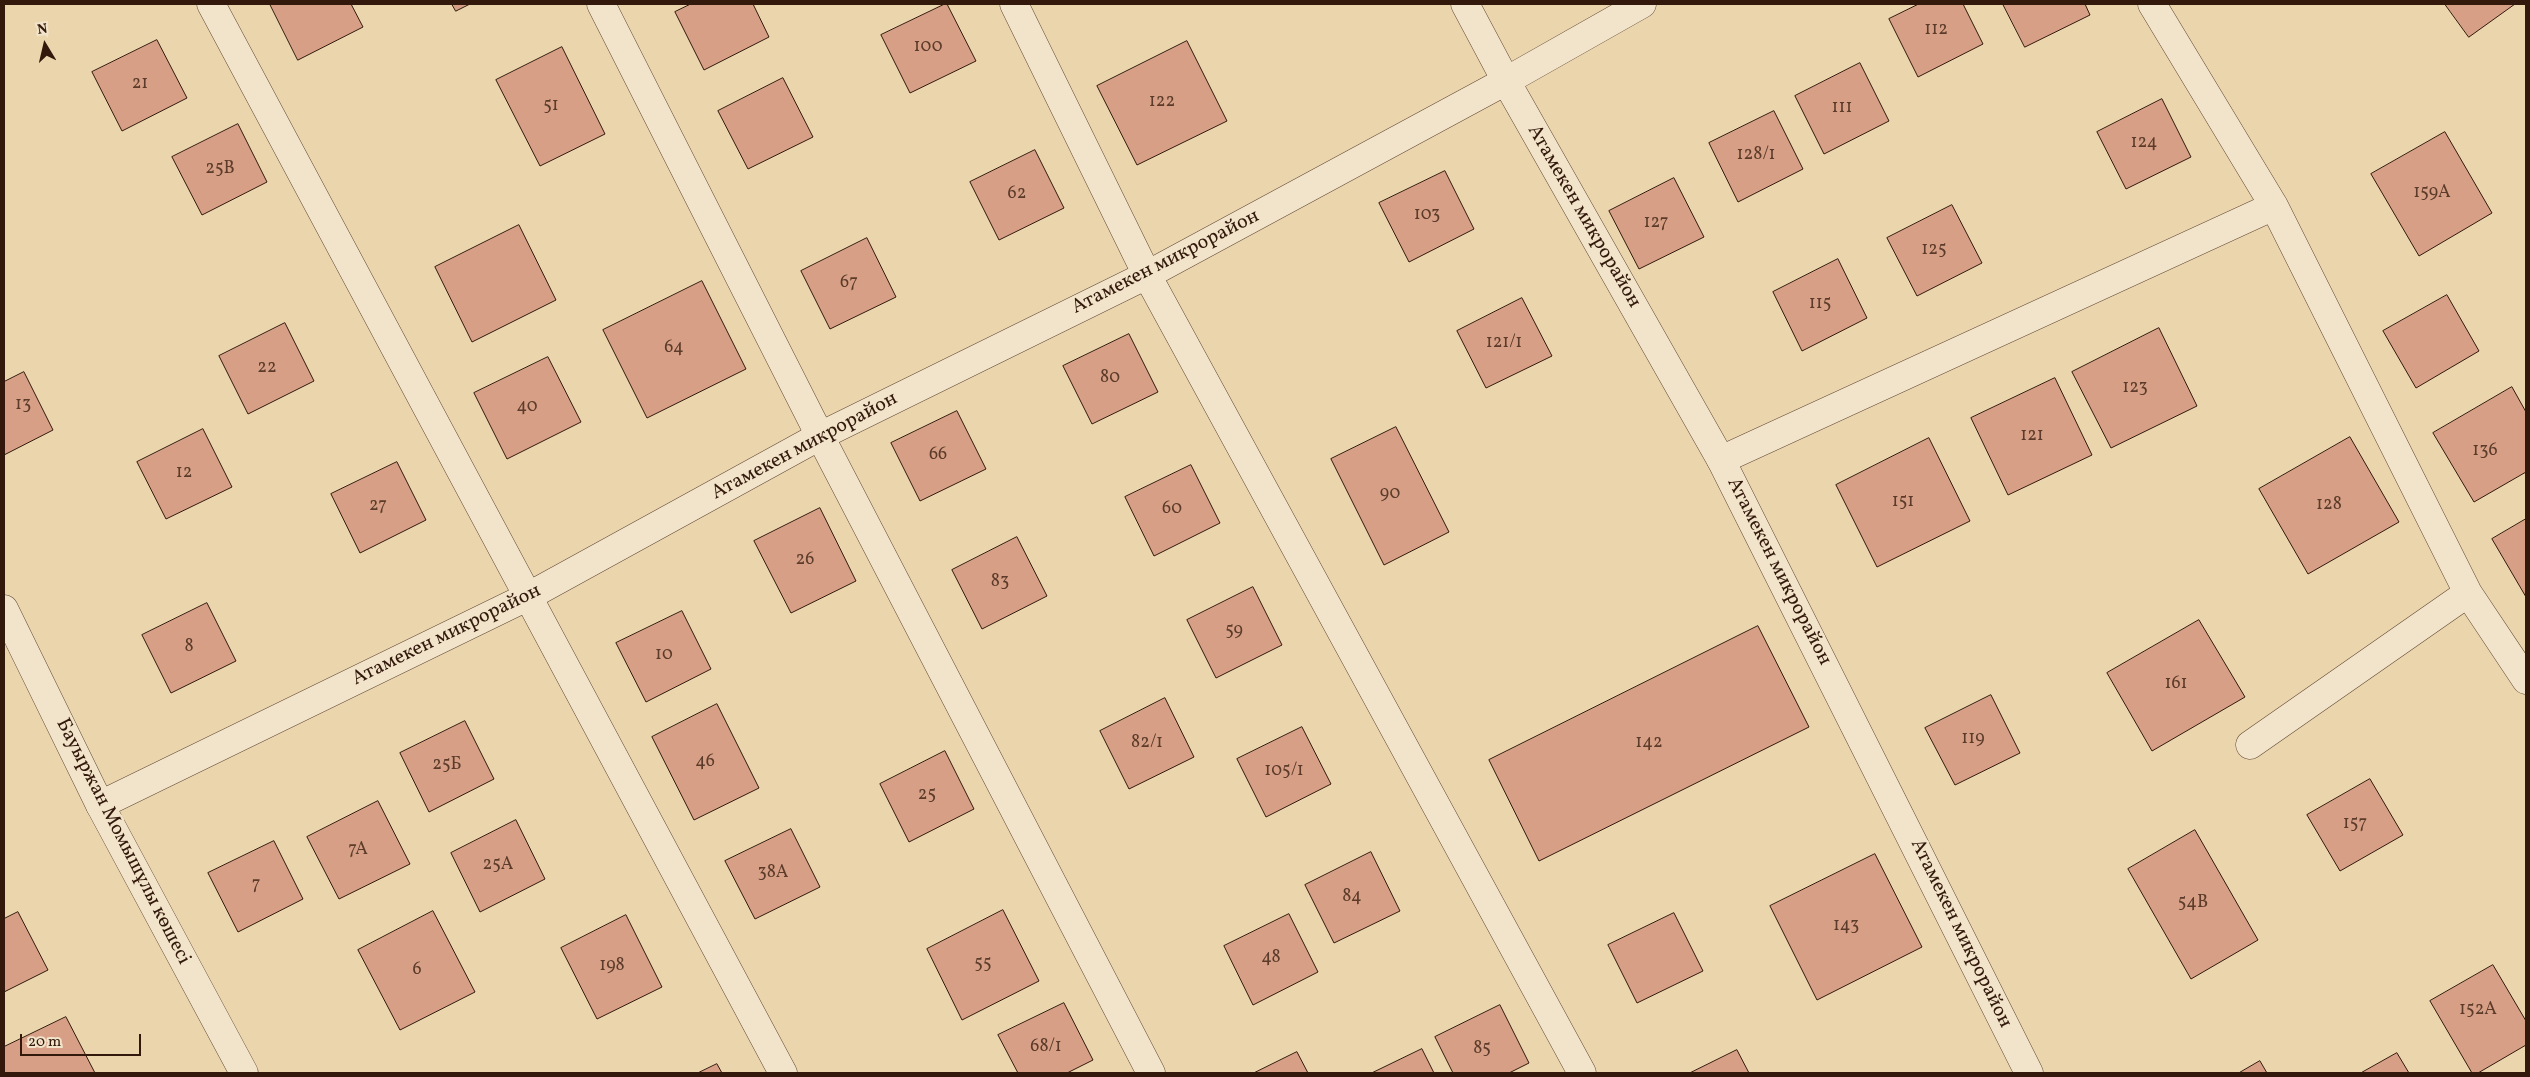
<!DOCTYPE html>
<meta charset="utf-8">
<style>
body{margin:0}
#map{position:relative;width:2530px;height:1077px;overflow:hidden;background:#ebd5ad;font-family:Vollkorn,serif}
canvas{display:block}
.frame{position:absolute;inset:0;border:5px solid #33190c;pointer-events:none}
.north{position:absolute;left:20px;top:20px;width:50px;height:50px;-webkit-text-stroke:4px #f2e4ca;paint-order:stroke;rotate:351deg;font-size:14px;font-weight:700;line-height:20px;text-align:center;color:#33190c}
.north::after{content:'';display:block;margin:auto;width:18px;height:22px;background:#33190c;clip-path:polygon(50% 0,100% 100%,50% 72%,0 100%)}
.scale{position:absolute;left:20px;top:1034px;width:121px;height:22px;box-sizing:border-box;border:2px solid #33190c;border-top:0;padding-left:6px;font-size:15px;line-height:18px;white-space:nowrap;color:#33190c;-webkit-text-stroke:4px #f2e4ca;paint-order:stroke}
</style>
<div id="map">
<canvas width="2530" height="1077"></canvas>
<div class="frame"></div>
<div class="north">N</div>
<div class="scale">20 m</div>
</div>
<script>
const g = document.querySelector('canvas').getContext('2d');
g.lineJoin = 'round';
function fill(path, color) { g.fillStyle = color; g.fill(path, 'evenodd'); }
function trace(path, color, width, dash) { g.strokeStyle = color; g.lineWidth = width; g.lineCap = dash ? 'butt' : 'round'; g.setLineDash(dash || []); g.stroke(path); }
function label(font, color, halo, rows, align = 'center') {
  g.font = font + ' Vollkorn,serif'; g.lineWidth = 5; g.setLineDash([]); g.textBaseline = 'middle'; g.strokeStyle = halo; g.fillStyle = color; for (const [text, x, y, turn = 0] of rows) {
    g.save(); g.translate(x, y); g.rotate((+turn || 0) * Math.PI / 180); g.textAlign = isNaN(turn) ? turn : align; if (halo) g.strokeText(text, 0, 0); g.fillText(text, 0, 0); g.restore();
  }
}
const building = new Path2D(`
 M270,4H351L363,27L298,60Z
 M452,4H470L456,11Z
 M691,4H753L769,37L704,70L675,12Z
 M945,4H947L976,61L910,93L881,35Z
 M1919,4H1963L1983,44L1918,77L1889,19Z
 M2003,4H2085L2090,15L2025,47Z
 M2445,4H2515L2469,37Z
 M157,40L187,98L122,131L92,72Z
 M1187,41L1227,121L1137,165L1097,86Z
 M562,47L605,134L540,166L496,80Z
 M1860,63L1889,121L1824,154L1795,96Z
 M783,78L813,137L748,169L718,111Z
 M2162,99L2191,157L2126,189L2097,132Z
 M1774,111L1803,169L1738,202L1709,143Z
 M238,124L267,182L202,215L172,157Z
 M2445,132L2492,213L2419,256L2371,174Z
 M1035,150L1064,208L999,240L970,182Z
 M1445,171L1474,229L1409,262L1379,203Z
 M1674,178L1704,237L1639,269L1609,211Z
 M1952,205L1982,263L1917,296L1887,238Z
 M519,225L556,300L472,342L435,267Z
 M867,238L896,297L830,329L801,271Z
 M1838,259L1867,318L1802,351L1773,292Z
 M702,281L746,369L647,418L603,330Z
 M2447,295L2479,351L2416,388L2383,331Z
 M1522,298L1552,356L1486,388L1457,331Z
 M285,323L314,381L248,414L219,356Z
 M2159,328L2197,406L2111,448L2072,372Z
 M1129,334L1158,392L1092,424L1063,366Z
 M548,357L581,422L507,459L474,393Z
 M24,372L53,430L4,455V382Z
 M2055,378L2092,455L2008,495L1971,418Z
 M2512,387L2526,412V472L2474,502L2433,433Z
 M957,411L986,469L920,501L891,443Z
 M1396,427L1449,532L1384,565L1331,459Z
 M203,429L232,487L166,519L137,462Z
 M2350,437L2399,522L2308,574L2259,489Z
 M1929,438L1970,521L1877,567L1836,485Z
 M397,462L426,520L360,553L331,494Z
 M1191,465L1220,523L1154,556L1125,497Z
 M820,508L856,581L791,613L754,541Z
 M2526,519V597L2492,539Z
 M1017,537L1047,596L982,629L952,570Z
 M1253,587L1282,645L1216,678L1187,620Z
 M207,603L236,661L171,693L142,635Z
 M682,611L711,669L646,702L616,643Z
 M2199,620L2245,697L2152,751L2107,673Z
 M1758,626L1809,727L1539,861L1489,760Z
 M1991,695L2020,753L1955,785L1925,728Z
 M1165,698L1194,757L1129,789L1100,731Z
 M717,704L759,788L694,820L652,737Z
 M465,721L494,779L429,812L400,753Z
 M1302,727L1331,784L1266,817L1237,759Z
 M945,751L974,809L909,842L880,784Z
 M2370,779L2403,835L2340,871L2307,815Z
 M378,801L410,864L339,899L307,837Z
 M516,820L545,879L480,912L451,853Z
 M791,829L820,887L755,919L725,861Z
 M2195,830L2258,940L2191,979L2128,869Z
 M274,841L303,899L238,932L208,873Z
 M1371,852L1400,911L1334,943L1305,885Z
 M1875,854L1922,947L1817,1000L1770,906Z
 M1003,910L1039,981L962,1020L927,949Z
 M433,911L475,992L400,1030L358,950Z
 M18,912L48,970L4,992V919Z
 M1674,913L1703,971L1637,1003L1608,945Z
 M1289,914L1318,972L1253,1005L1224,946Z
 M626,915L662,987L597,1019L561,948Z
 M2493,965L2526,1021V1045L2478,1073H2472L2430,1001Z
 M1064,1003L1093,1060L1067,1073H1018L998,1035Z
 M1500,1005L1529,1063L1509,1073H1453L1435,1037Z
 M66,1017L95,1073H4V1047Z
 M1422,1049L1434,1073H1372Z
 M1737,1050L1749,1073H1690Z
 M1297,1052L1308,1073H1254Z
 M2397,1053L2409,1073H2361Z
 M2260,1061L2267,1073H2239Z
 M717,1064L722,1073H698Z`);
fill(building, '#d7a086');
trace(building, '#33190c', 1);
const minor = new Path2D(`
 M211,4L783,1073
 M601,4L820,436L1151,1073
 M1014,4L1147,275L1582,1073
 M1465,4L1506,81L1642,4
 M2152,4L2274,206L2468,593L2526,680
 M1721,460L2274,206
 M2250,745L2468,593
 M100,805L244,1073`);
const tertiary = new Path2D(`
 M4,609L100,805L527,597L820,436L1147,275L1506,81L1721,460L2029,1073`);
trace(minor, '#614834', 29);
trace(tertiary, '#614834', 29);
trace(minor, '#f2e4ca', 28);
trace(tertiary, '#f2e4ca', 28);
label('18px', '#5c3b2a', null, [
 ["112",1936,31],
 ["100",928,48],
 ["21",140,85],
 ["122",1162,103],
 ["51",551,107],
 ["111",1842,109],
 ["124",2144,144],
 ["128/1",1756,156],
 ["25В",220,170],
 ["159А",2432,194],
 ["62",1017,195],
 ["103",1427,216],
 ["127",1656,224],
 ["125",1934,251],
 ["67",849,284],
 ["115",1820,305],
 ["121/1",1504,344],
 ["64",674,349],
 ["22",267,369],
 ["80",1110,379],
 ["123",2135,389],
 ["13",23,406],
 ["40",527,408],
 ["121",2032,437],
 ["136",2485,452],
 ["66",938,456],
 ["12",184,474],
 ["90",1390,495],
 ["151",1903,503],
 ["128",2329,506],
 ["27",378,507],
 ["60",1172,510],
 ["26",805,561],
 ["83",1000,583],
 ["59",1234,632],
 ["8",189,648],
 ["10",664,656],
 ["161",2176,685],
 ["119",1973,740],
 ["82/1",1147,744],
 ["142",1649,744],
 ["46",705,763],
 ["25Б",447,766],
 ["105/1",1284,772],
 ["25",927,796],
 ["157",2355,825],
 ["7А",358,851],
 ["25А",498,866],
 ["38А",773,874],
 ["7",256,886],
 ["84",1352,898],
 ["54В",2193,904],
 ["143",1846,927],
 ["48",1271,959],
 ["55",983,965],
 ["198",612,967],
 ["6",417,971],
 ["152А",2478,1011],
 ["68/1",1046,1048],
 ["85",1482,1050]
]);
label('20px', '#33190c', '#f2e4ca', [
 ["Атамекен микрорайон",1583,217,60],
 ["Атамекен микрорайон",1166,263,-27],
 ["Атамекен микрорайон",805,447,-28],
 ["Атамекен микрорайон",1778,572,63],
 ["Атамекен микрорайон",447,636,-26],
 ["Бауыржан Момышұлы көшесі",122,842,63],
 ["Атамекен микрорайон",1960,934,64]
]);
</script>
